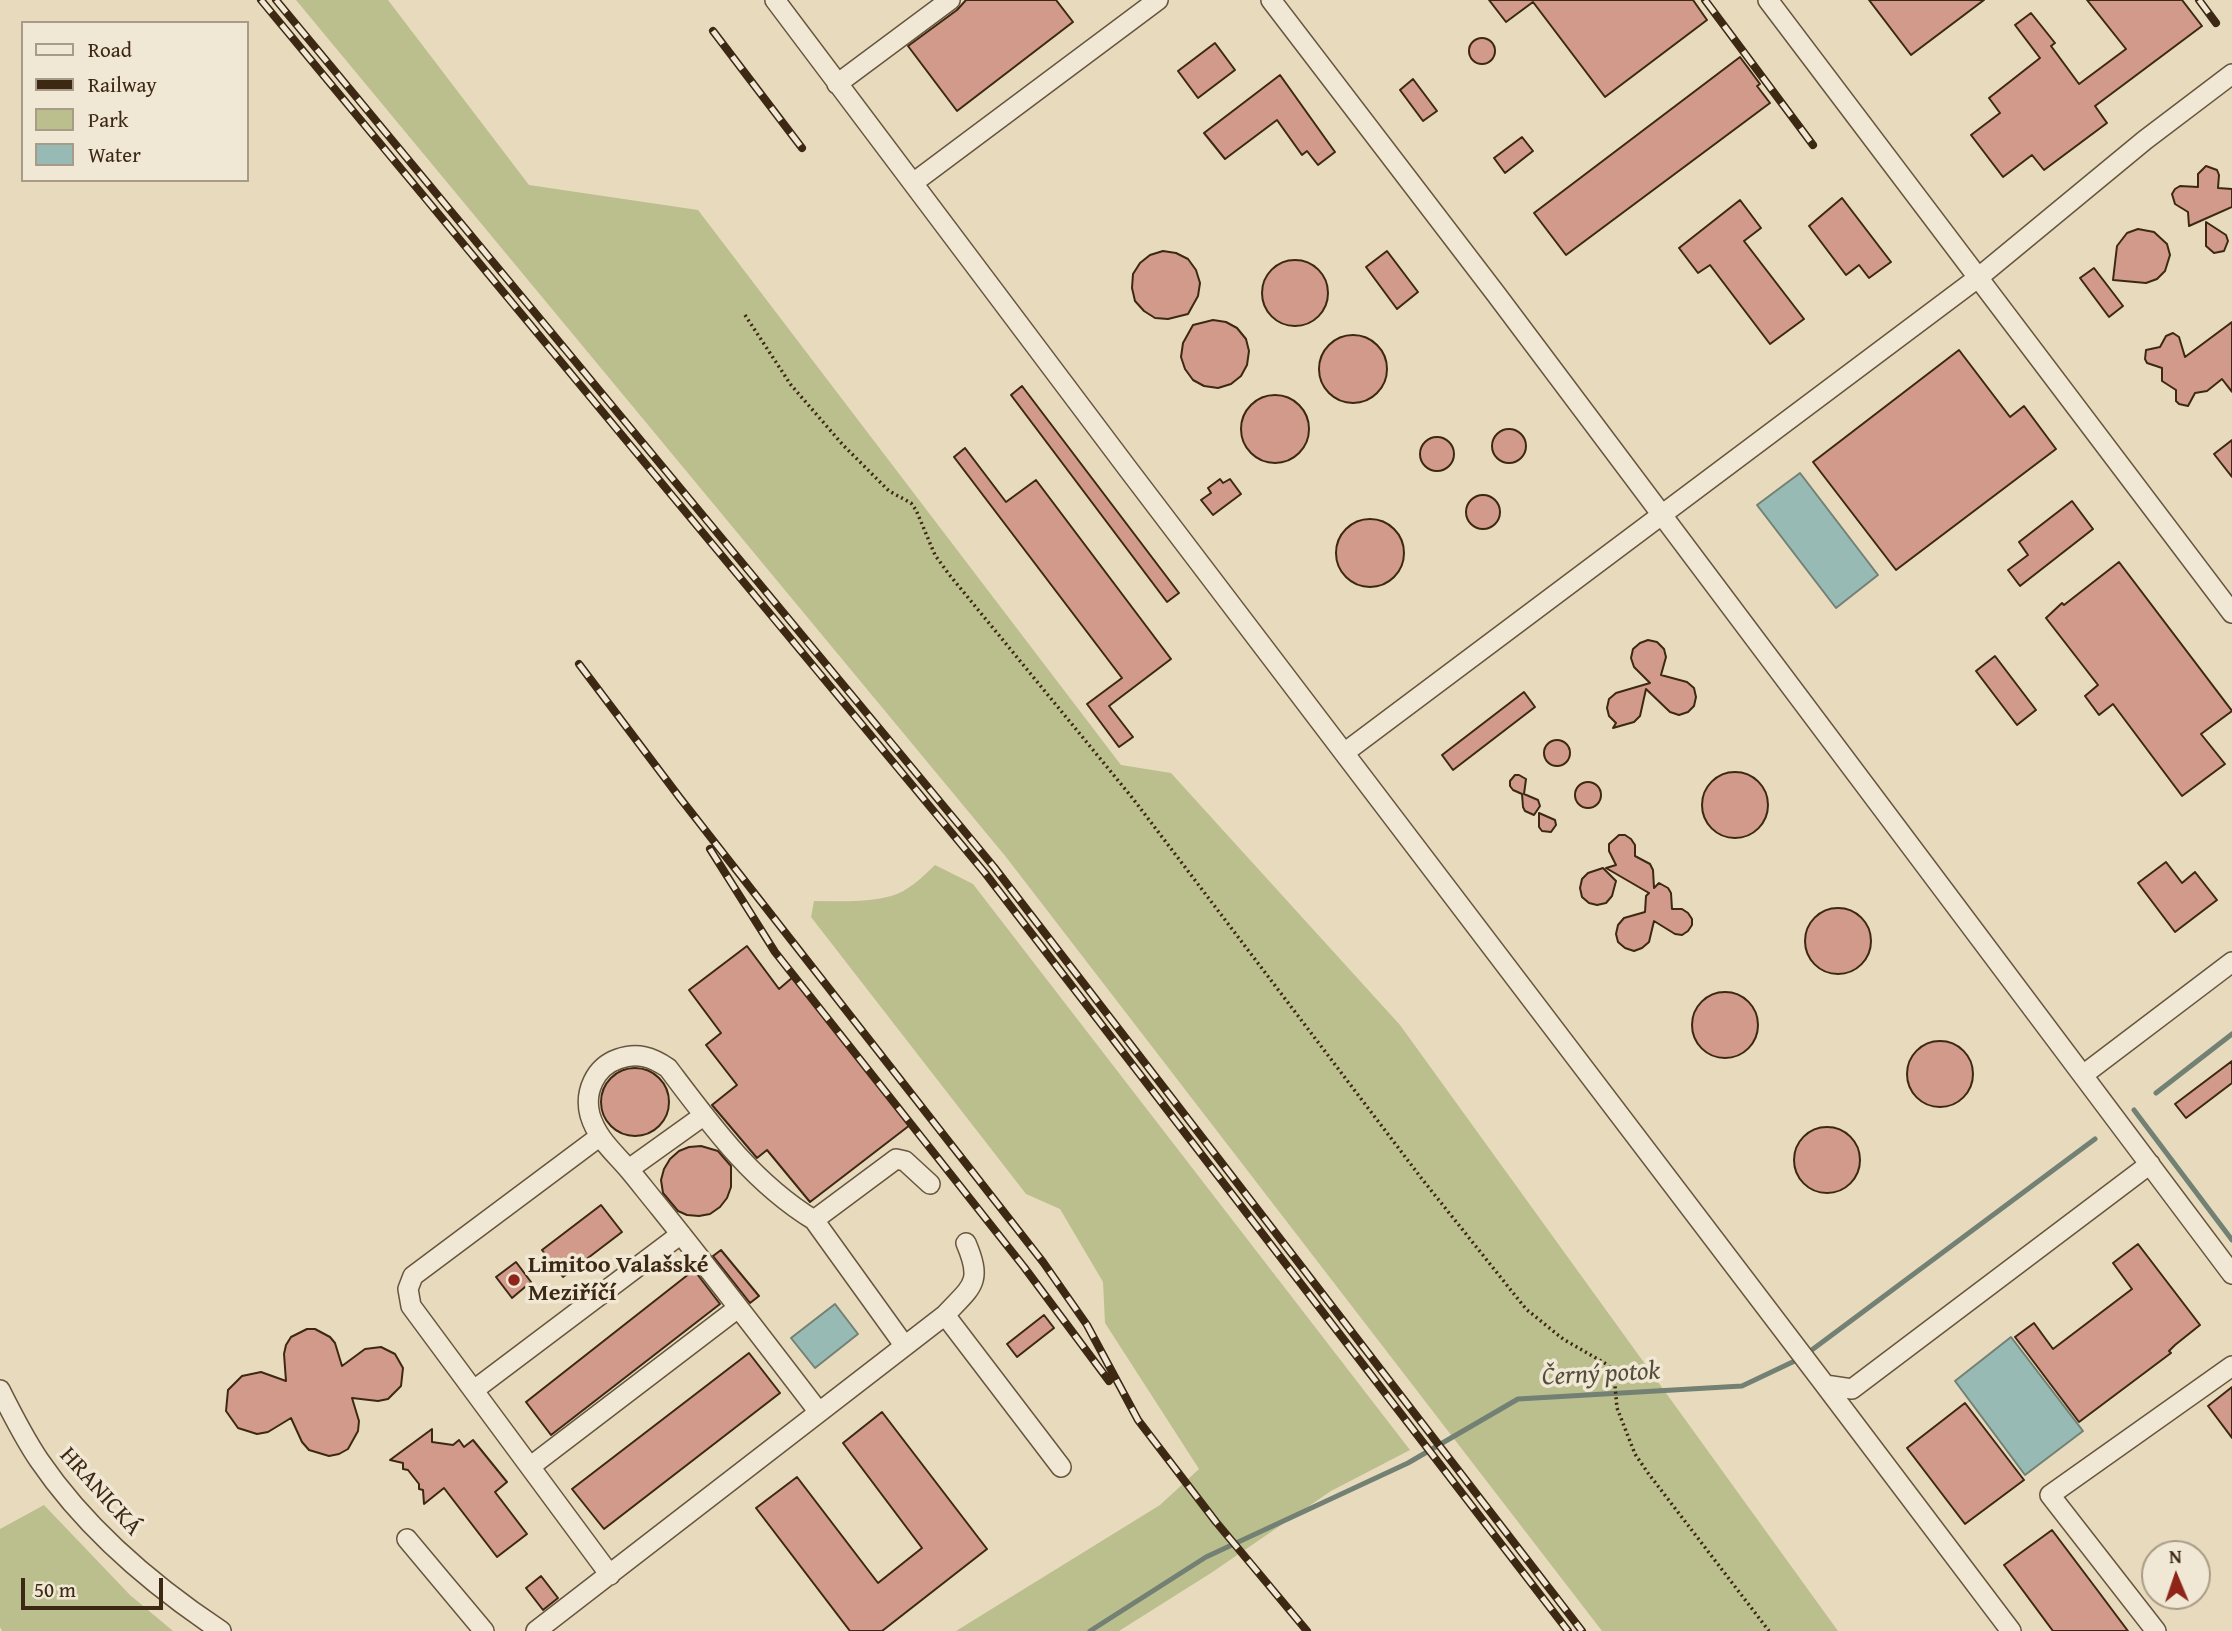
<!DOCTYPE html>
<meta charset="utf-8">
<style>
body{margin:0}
#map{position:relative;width:2232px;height:1631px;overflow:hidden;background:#e8dbbd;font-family:"Gentium Book Plus",serif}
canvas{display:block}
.legend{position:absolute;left:21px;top:21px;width:228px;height:161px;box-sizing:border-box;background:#f0e8d4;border:2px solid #a89b87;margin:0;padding:9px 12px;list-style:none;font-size:21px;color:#3c2813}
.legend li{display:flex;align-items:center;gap:14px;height:35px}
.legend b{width:35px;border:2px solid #a89b87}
.north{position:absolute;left:2141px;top:1540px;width:70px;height:70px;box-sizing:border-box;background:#f0e8d4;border:2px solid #a89b87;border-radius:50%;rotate:358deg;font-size:19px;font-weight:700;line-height:28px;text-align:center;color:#3c2813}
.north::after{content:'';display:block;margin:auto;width:24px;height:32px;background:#8f2418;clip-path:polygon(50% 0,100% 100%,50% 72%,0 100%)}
.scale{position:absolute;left:21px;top:1578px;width:142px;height:32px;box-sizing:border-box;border:4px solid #3c2813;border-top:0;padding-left:9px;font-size:21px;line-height:24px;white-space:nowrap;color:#3c2813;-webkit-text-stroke:5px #f0e8d4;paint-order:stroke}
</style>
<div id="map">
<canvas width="2232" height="1631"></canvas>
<ul class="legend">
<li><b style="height:9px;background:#f0e8d4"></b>Road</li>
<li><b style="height:9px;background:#3c2813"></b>Railway</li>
<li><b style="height:19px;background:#bbbe8d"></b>Park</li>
<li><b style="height:19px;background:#97bbb4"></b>Water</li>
</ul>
<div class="north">N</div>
<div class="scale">50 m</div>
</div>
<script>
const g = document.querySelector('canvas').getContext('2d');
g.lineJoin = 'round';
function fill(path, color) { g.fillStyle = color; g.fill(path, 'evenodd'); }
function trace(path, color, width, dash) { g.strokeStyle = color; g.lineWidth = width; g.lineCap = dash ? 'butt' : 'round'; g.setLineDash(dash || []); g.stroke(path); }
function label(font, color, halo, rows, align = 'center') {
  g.font = font + ' "Gentium Book Plus",serif'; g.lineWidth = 7; g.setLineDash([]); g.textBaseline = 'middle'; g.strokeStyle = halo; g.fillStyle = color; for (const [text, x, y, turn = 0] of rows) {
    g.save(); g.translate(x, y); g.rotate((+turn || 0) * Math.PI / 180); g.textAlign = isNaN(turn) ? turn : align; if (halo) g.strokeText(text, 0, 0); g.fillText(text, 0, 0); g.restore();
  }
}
fill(new Path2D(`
 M296,0H388L529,185L698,210L1121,765L1171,773L1400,1025L1838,1631H1602L1006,857Z
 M935,865L973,884L1410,1450L1331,1491L1211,1573L1119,1631H956L1160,1505L1199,1469L1105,1323L1103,1282L1060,1209L1026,1194L811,917L814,901C839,901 866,903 891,896C907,892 923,877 935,865Z
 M44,1505L130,1595L173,1631H2L0,1627V1529Z`), '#bbbe8d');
const water = new Path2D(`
 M1800,473L1878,575L1836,608L1757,505Z
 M835,1304L858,1334L815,1368L791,1338Z
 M2011,1337L2083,1431L2025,1475L1955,1381Z`);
fill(water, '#97bbb4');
trace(water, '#738074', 2);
trace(new Path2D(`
 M2156,1093L2232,1034
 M2134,1110L2232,1240
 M1090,1631L1206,1557L1408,1463L1518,1399L1742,1386L1801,1358L2095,1139`), '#738074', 5);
const building = new Path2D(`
 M966,0H1056L1073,22L957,111L908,46L957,10Z
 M1489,0H1693L1707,20L1605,97L1533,2L1506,22Z
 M1869,0H1984L1911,55Z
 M2087,0H2182L2202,26L2095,106L2107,123L2044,170L2032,155L2003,177L1971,135L2000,113L1989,98L2040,58L2015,25L2031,13L2055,43L2051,46L2079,84L2126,49Z
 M1469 51a13 13 0 1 1 26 0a13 13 0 1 1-26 0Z
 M1215,43L1235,70L1198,98L1178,71Z
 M1740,57L1760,84L1757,86L1770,103L1566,255L1534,213Z
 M1280,75L1335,152L1318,165L1307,151L1302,155L1277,120L1225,159L1204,133Z
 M1413,79L1437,111L1423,121L1400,90Z
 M1522,137L1533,151L1505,173L1494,158Z
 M2206,166L2217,170L2219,175L2218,188L2232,189V207L2189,226L2188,212L2175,204L2172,194L2175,189L2180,186L2198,187V174Z
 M1842,198L1891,262L1869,278L1859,265L1846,275L1809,226Z
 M1740,200L1761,228L1744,241L1804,319L1770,344L1710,265L1698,273L1679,248Z
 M2206,222L2226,235L2228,241L2224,251L2214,253L2206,246Z
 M2138,229L2154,232L2167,244L2170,255L2165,271L2157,279L2146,283L2113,280L2117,246L2127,233Z
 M1163,251L1176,253L1188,259L1196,270L1200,283L1198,296L1188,314L1168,319L1155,318L1144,311L1135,301L1132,288L1133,274L1140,263L1150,255Z
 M1387,251L1418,292L1397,309L1366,267Z
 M1262 293a33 33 0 1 1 66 0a33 33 0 1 1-66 0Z
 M2094,268L2123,306L2109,317L2080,278Z
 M1213,320L1226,322L1237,328L1246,339L1249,351L1247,365L1241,376L1231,384L1218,388L1204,386L1193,380L1185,369L1181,357L1183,343L1193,325Z
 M2232,322V392L2222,379L2207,391L2195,393L2188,406L2179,404L2176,401V390L2162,381V368L2147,363L2145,359L2146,350L2160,347L2166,336L2173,333L2179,337L2185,357Z
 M1319 369a34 34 0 1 1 68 0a34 34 0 1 1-68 0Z
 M1959,350L2010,417L2024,406L2056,449L1896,570L1813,462Z
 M1022,386L1179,593L1167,602L1011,395Z
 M1241 429a34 34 0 1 1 68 0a34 34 0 1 1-68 0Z
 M1492 446a17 17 0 1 1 34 0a17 17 0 1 1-34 0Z
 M1420 454a17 17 0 1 1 34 0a17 17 0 1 1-34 0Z
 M2232,440V477L2214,454Z
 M965,448L1006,502L1036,480L1171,659L1109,706L1133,737L1119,747L1087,704L1122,678L954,457Z
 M1220,479L1223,483L1230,479L1241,494L1213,515L1201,500L1211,493L1208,488Z
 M1466 512a17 17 0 1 1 34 0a17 17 0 1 1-34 0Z
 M2072,501L2093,529L2020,586L2008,570L2028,555L2019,542Z
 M1336 553a34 34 0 1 1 68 0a34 34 0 1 1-68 0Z
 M2119,562L2232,711L2201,734L2225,764L2182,796L2113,704L2099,715L2085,696L2098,685L2046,618L2062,603L2064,605Z
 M1648,640L1657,642L1664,649L1666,657L1661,675L1687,682L1694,688L1696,697L1694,706L1688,712L1679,715L1670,712L1646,689L1640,716L1634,722L1613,728L1616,723L1609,716L1607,708L1609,699L1616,693L1650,683L1634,667L1631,658L1633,649L1640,643Z
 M1995,656L2036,710L2017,725L1976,671Z
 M1524,692L1535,707L1453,770L1442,755Z
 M1544 753a13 13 0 1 1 26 0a13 13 0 1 1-26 0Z
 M1702 805a33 33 0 1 1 66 0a33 33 0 1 1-66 0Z
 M1515,775H1519L1526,779L1524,794L1538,800L1540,806L1534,815L1525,811L1523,807L1522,794L1513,790L1510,786V781Z
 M1575 795a13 13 0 1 1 26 0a13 13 0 1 1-26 0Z
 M1539,813L1555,820L1556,825L1551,832L1542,831L1539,827Z
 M1619,835H1625L1631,839L1635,845V856L1650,864L1653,870L1654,888L1659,883L1668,888L1671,893L1672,909H1682L1688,913L1692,919V925L1688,931L1682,935L1675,934L1654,921L1649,942L1642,948L1634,951L1625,948L1618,942L1616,934L1618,925L1624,918L1645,912L1646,896L1649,893L1606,868L1616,865L1609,851V844Z
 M2166,862L2182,883L2195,872L2217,900L2175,932L2138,883Z
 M1603,868L1616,881L1612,896L1606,903L1597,905L1589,903L1582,897L1580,888L1582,879L1588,873Z
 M1805 941a33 33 0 1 1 66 0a33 33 0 1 1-66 0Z
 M747,946L779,989L793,977L910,1125L810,1202L767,1150L757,1158L712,1105L737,1085L706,1045L721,1033L689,990Z
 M1692 1025a33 33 0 1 1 66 0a33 33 0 1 1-66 0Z
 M1907 1074a33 33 0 1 1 66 0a33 33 0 1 1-66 0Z
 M2232,1061V1083L2186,1118L2175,1104Z
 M601 1102a34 34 0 1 1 68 0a34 34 0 1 1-68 0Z
 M1794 1160a33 33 0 1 1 66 0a33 33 0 1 1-66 0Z
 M701,1146L718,1151L731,1166V1187L727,1198L720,1207L710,1214L699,1216L687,1215L678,1211L663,1193L661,1180L664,1169L670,1159L679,1151L689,1147Z
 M601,1205L622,1232L563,1277L542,1250Z
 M2138,1244L2200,1325L2175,1345L2169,1351L2171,1353L2079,1422L2015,1337L2034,1323L2053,1349L2132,1289L2113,1263Z
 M721,1250L759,1296L750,1303L713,1256Z
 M516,1262L531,1282L512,1298L496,1277Z
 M694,1270L720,1304L551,1435L526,1402Z
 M1044,1315L1054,1328L1017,1357L1007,1344Z
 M307,1329H315L330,1337L335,1343L342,1366L365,1349L381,1347L395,1354L403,1368L401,1386L388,1399L378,1401L352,1398L359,1421L358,1431L348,1449L339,1454L329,1456L309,1450L302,1442L291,1418L268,1432L257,1434L238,1428L226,1411L228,1390L242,1376L261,1372L286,1381L284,1354L286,1345L291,1337Z
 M749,1353L780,1393L604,1529L572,1489Z
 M2232,1387V1438L2208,1406Z
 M1965,1403L2024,1480L1965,1524L1907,1448Z
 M882,1412L987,1549L882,1631H850L756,1508L797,1477L878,1583L922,1548L843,1443Z
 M432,1429V1442L453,1445L459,1440L464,1447L473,1440L507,1482L495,1492L527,1534L497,1557L444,1488L424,1504L423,1490L419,1489V1484L408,1470L403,1469V1463L390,1460Z
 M2052,1530L2098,1591L2128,1631H2053L2004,1565Z
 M541,1576L558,1598L543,1610L526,1588Z`);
fill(building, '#d29a8a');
trace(building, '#3c2813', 2);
const minor = new Path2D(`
 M775,0L1128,469L1825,1385L1852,1389L2150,1164
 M1271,0L1496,294L2232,1274
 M1768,0L2232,613
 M837,84L950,0
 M913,183L1158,0
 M1344,753L1979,277L2145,140L2232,74
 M2083,1075L2232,962
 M599,1137L413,1276L408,1289L411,1306L610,1575
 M629,1169L703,1116
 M814,1220L904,1345
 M945,1315C972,1286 983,1283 966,1243
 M1825,1385L2011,1631
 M0,1390C12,1414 24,1438 39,1460C86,1529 152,1585 221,1631
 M474,1390L681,1234
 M818,1411C766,1343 714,1275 660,1208C650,1196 640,1183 630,1171C615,1153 597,1139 590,1115C584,1092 595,1067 618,1059C637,1052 652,1057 668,1068C711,1125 752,1182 814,1220L896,1159L905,1161L930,1184
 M531,1466L738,1308
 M407,1539L484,1631
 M536,1631L945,1315L1061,1467
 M2156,1631L2050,1495L2232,1366`);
trace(minor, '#67553e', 22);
trace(new Path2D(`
 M745,315L791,385L843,445L889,491L911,503L916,510L935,555L948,573L1134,800L1422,1179L1526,1309L1563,1339L1608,1365L1614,1375L1617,1408L1635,1454L1648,1473L1769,1631`), '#3c2813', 3.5, [2, 3.5]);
trace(minor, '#f0e8d4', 19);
const rail = new Path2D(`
 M261,0L985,873L1568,1631
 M276,0L994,867L1582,1631
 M1705,0L1813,145
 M2199,0L2216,23
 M713,31L802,148
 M579,664L680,798L1043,1262L1087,1325L1138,1420L1216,1522L1307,1631
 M710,849L775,952L1024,1267L1109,1381`);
trace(rail, '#3c2813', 8);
trace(rail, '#f0e8d4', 5, [16]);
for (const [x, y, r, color] of [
 [514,1280,7,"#8f2418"]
]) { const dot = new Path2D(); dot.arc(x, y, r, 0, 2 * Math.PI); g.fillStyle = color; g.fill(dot); trace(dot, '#f0e8d4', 2.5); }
label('bold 24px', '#3c2813', '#f0e8d4', [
 ["Limitoo Valašské",528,1266],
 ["Meziříčí",528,1294]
], 'left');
label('24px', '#3c2813', '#f0e8d4', [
 ["HRANICKÁ",100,1492,48]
]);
label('italic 26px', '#534d3b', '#f0e8d4', [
 ["Černý potok",1601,1375,-3]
]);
</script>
